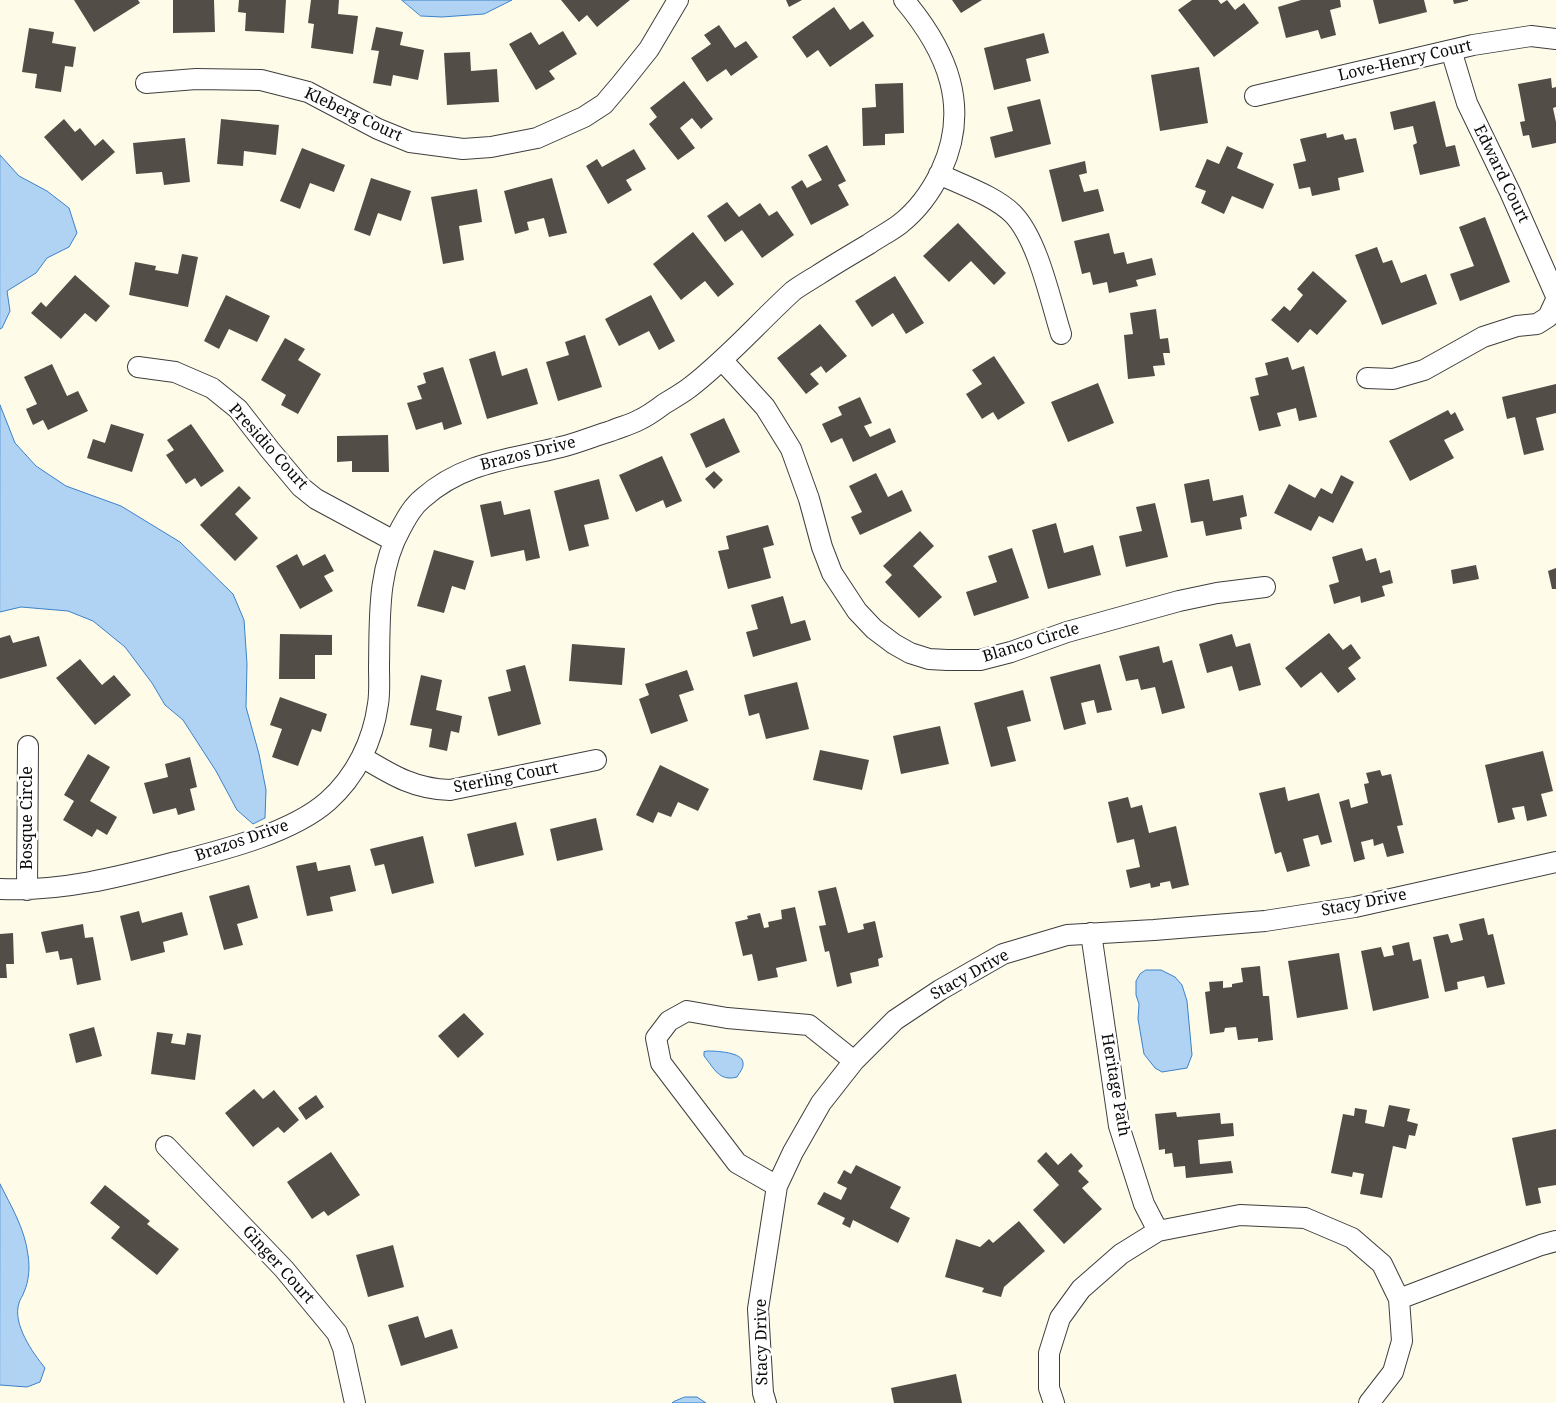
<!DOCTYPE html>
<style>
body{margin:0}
canvas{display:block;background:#fefce9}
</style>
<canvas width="1556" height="1403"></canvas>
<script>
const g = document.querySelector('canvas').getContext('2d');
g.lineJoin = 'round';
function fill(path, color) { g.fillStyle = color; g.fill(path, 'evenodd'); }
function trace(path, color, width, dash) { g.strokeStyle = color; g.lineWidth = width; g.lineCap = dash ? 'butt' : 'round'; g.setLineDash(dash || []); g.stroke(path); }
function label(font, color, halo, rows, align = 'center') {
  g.font = font + ' "Noto Serif",serif'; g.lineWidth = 5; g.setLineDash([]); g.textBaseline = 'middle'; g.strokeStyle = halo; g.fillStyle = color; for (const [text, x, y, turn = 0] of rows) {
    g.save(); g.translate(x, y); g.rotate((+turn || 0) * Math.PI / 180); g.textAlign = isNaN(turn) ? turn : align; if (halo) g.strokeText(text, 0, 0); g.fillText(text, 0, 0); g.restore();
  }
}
const water = new Path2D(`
 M402,0H512L484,14L442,17L421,16Z
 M0,155L19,176L47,191L69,208L77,233L69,247L47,258L36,273L7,291L10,311L2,328L0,329Z
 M0,405L15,443L36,466L66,486L121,506L180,542L233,594L244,620L247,664L246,707L259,754L266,790L265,818L253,824L237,810L216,771L183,720L165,705L152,683L125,647L93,621L68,611L21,607L0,612Z
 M1146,970H1161L1175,977L1182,985L1187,1001L1192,1055L1187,1068L1162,1072L1155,1068L1144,1054L1138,1019L1139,1004L1136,995V981L1140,974Z
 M708,1051C716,1051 743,1052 743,1063C744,1068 739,1073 737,1077C719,1082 714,1068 704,1056V1052Z
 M0,1184C11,1206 25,1229 28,1255C30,1267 29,1281 24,1292C23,1296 20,1299 19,1303C12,1324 33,1353 45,1368L40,1382L27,1387L0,1385Z
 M685,1397H697L706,1403H672L673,1402Z`);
fill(water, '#b0d3f3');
trace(water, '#3a81c8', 1);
fill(new Path2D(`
 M74,0H138L140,3L94,32Z
 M173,0H214L215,32L173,33Z
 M239,0H286L284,33L245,31L246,13L238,12Z
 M311,0H339L338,14L358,16L353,54L311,48L314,24L308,23Z
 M561,0H630L597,27L587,15L579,22Z
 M786,0H802L789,7Z
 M952,0H982L961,13Z
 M1192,0H1218L1221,4L1227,0L1235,10L1244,3L1259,23L1214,57L1178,10Z
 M1301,0H1340L1341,7L1330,10L1336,35L1321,39L1318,30L1286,38L1278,7Z
 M1373,0H1424L1427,12L1379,24Z
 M1453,0H1468V1L1454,4Z
 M834,7L850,30L863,21L874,36L830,67L818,50L807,58L792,37Z
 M719,25L735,48L746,41L758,57L731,76L726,69L707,82L691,58L711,44L704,35Z
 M376,27L403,32L400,45L424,50L418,80L393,75L391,86L373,83L379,51L371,50Z
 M29,28L54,32L52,43L76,47L73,67L65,66L61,92L35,88L37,74L22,72Z
 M563,31L577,54L549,71L555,79L536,90L509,44L531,32L539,45Z
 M1044,33L1049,53L1026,59L1031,81L994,90L984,48Z
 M470,52L471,71L497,69L499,102L447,105L444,53Z
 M1199,67L1208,123L1160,131L1151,75Z
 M1551,78L1552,88L1556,87V107L1553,108L1556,122V143L1532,148L1529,135L1523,136L1520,122L1525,121L1518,84Z
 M684,81L713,119L701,129L692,118L680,128L695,148L678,160L649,124L657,117L650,108Z
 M903,83L904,133L885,134V145L863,146L862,108L876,107L875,84Z
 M1040,99L1051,144L995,158L990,137L1013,131L1007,107Z
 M1435,101L1446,147L1455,145L1460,166L1420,175L1413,145L1417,143L1413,126L1394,130L1390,112Z
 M64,119L75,132L80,128L95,146L103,139L115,152L82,181L44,137Z
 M221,119L279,125L276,155L244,151L243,166L217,164Z
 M1326,133L1327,138L1343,134L1345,140L1356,138L1364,172L1338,178L1340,190L1312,196L1310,187L1299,189L1293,164L1306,161L1300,139Z
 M185,138L190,182L164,185L162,172L136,174L133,143Z
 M827,145L846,181L838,185L849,205L811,225L791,187L802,180L807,188L822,180L808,155Z
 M1227,146L1243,153L1237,168L1274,184L1263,209L1232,196L1224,214L1201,203L1206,191L1195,187L1207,159L1219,164Z
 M302,148L345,165L334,192L310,183L300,209L280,201Z
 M634,149L646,169L626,180L632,190L608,204L586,166L597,159L602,167Z
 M1085,161L1087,173L1079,175L1084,192L1098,189L1104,211L1062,222L1049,170Z
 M371,178L411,191L401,221L378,213L370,236L354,230Z
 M552,178L567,233L549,237L544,218L527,222L529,230L515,234L504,191Z
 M477,189L482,222L459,226L464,260L443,264L431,197Z
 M727,202L739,217L760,203L769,216L777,211L794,235L762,258L742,230L725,242L707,216Z
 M1485,217L1510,282L1460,301L1450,274L1474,266L1459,227Z
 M958,223L1006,273L994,285L971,261L949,282L923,256Z
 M693,232L734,284L718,297L705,281L681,300L653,264Z
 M1109,233L1114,254L1124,252L1127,264L1152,258L1156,275L1136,280L1138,286L1109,293L1107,282L1093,285L1090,272L1082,274L1074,241Z
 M1377,247L1383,263L1392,260L1401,283L1426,274L1437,304L1382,325L1355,255Z
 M182,254L198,257L188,307L129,295L135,262L156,266L155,270L178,274Z
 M1313,271L1347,301L1317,335L1310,329L1298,343L1271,320L1284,306L1290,311L1303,295L1297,289Z
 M75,275L110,306L96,322L85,313L61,339L31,313L41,302L46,307Z
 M895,276L924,323L906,334L893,313L872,327L855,301Z
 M226,295L270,316L257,342L229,329L219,349L204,341Z
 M651,295L675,341L659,350L649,331L619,346L605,319Z
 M1156,309L1160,339L1168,338L1170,353H1163L1165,365L1153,366L1155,376L1128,379L1124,335L1133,334L1130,313Z
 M820,324L847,356L826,373L821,366L810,374L819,384L806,394L777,358Z
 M585,335L602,387L558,401L546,362L569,355L565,342Z
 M285,338L305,349L298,360L321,374L298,414L281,405L286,395L261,380Z
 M495,351L502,376L527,368L538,404L487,419L469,359Z
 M994,356L1025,403L998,420L993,412L982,419L966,394L982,384L972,370Z
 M1288,357L1292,370L1304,366L1317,417L1299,421L1296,408L1277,413L1281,426L1259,431L1250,397L1259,395L1255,378L1268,375L1265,363Z
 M52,364L67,396L78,391L88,411L48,430L43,420L33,425L26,409L37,404L24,377Z
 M443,367L462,424L444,430L442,422L416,430L407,403L422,399L417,386L426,383L423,373Z
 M1098,383L1114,423L1068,442L1051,402Z
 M1556,384V413L1536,418L1544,450L1524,455L1515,417L1507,419L1502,397Z
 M860,397L872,423L864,426L870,437L890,428L896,442L853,462L842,438L831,443L822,424L842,415L838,407Z
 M1448,410L1451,415L1455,412L1464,430L1444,440L1454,458L1410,481L1389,441Z
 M724,418L740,452L706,468L690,434Z
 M111,424L144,434L132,472L87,458L93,439L105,443Z
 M191,424L224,471L201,487L195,478L186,484L166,455L174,450L167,440Z
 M388,435L389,472H352V461L337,462V436Z
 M662,456L682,501L666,508L663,500L636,512L619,475Z
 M714,471L723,480L714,489L705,479Z
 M876,473L888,497L902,490L912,511L860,535L851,517L862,512L849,486Z
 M1341,475L1354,482L1333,523L1319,516L1311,531L1274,513L1289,484L1315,498L1321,488L1332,494Z
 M599,479L609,519L584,525L589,546L569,551L554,491Z
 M1209,479L1213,501L1243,495L1247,516L1240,518L1242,529L1206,536L1203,521L1191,523L1184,484Z
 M239,486L251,498L235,514L258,538L235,561L200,525Z
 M501,501L504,515L530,509L540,558L526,561L524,550L491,557L480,505Z
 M1155,503L1168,557L1126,567L1119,536L1142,531L1136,507Z
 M1056,523L1064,553L1093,545L1101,575L1048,589L1032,530Z
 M768,525L774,545L763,548L771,578L728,589L718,551L729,549L726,536Z
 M920,531L934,546L913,566L942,597L919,618L885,582L892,575L883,566Z
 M1012,548L1029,598L974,616L966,592L997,582L988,556Z
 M1362,548L1366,561L1376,558L1380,573L1390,570L1393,583L1382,586L1385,596L1361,603L1360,596L1334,604L1329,585L1339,582L1332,557Z
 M434,550L474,561L465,590L452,586L444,613L417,606Z
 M297,554L303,566L325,554L334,571L324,576L333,591L300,609L276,566Z
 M1476,565L1479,579L1453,584L1451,570Z
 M1556,568V589H1552L1548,571Z
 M783,596L791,624L805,620L811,640L753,657L746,632L758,629L751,605Z
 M1329,633L1343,650L1351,644L1361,658L1348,668L1356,679L1338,693L1321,672L1301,688L1285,668Z
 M280,634L332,635V655H315V679H279Z
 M1232,634L1236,647L1250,643L1261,685L1239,691L1232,666L1207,673L1199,644Z
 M10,635L13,643L39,636L47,666L0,679V638Z
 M572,644L625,648L622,685L569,681Z
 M1159,646L1163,663L1172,660L1185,708L1162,714L1155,687L1141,690L1138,679L1126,681L1119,656Z
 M80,659L102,685L114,675L131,695L95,725L56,678Z
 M1100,664L1112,710L1097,713L1094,700L1081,703L1086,724L1064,730L1050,677Z
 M525,665L541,724L498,736L488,697L511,691L506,670Z
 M687,670L694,690L679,695L688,721L651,734L639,699L649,695L645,684Z
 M421,675L442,680L436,710L462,716L459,733L451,731L447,751L429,747L432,729L410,725Z
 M797,682L809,729L766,739L759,713L749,716L744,695Z
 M1023,690L1031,721L1007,727L1016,761L991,767L974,703Z
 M280,697L327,714L321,732L312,729L298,766L272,757L282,729L270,725Z
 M940,726L949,764L901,774L893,736Z
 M820,750L869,760L862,790L813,780Z
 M1543,751L1553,791L1541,794L1547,816L1527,821L1524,806L1512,808L1515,819L1498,823L1485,765Z
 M88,754L110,767L90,801L117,817L107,835L97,829L92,837L63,820L74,801L64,795Z
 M190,757L197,787L190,789L195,810L178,815L176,808L153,814L144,783L168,777L165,764Z
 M660,765L709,789L698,811L678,802L671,817L658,812L653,823L636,815Z
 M1380,770L1382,776L1391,774L1403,825L1397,826L1404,853L1387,857L1383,843L1374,846L1373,839L1361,842L1365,859L1354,862L1339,802L1349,799L1351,808L1368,803L1364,784L1369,783L1366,773Z
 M1285,787L1288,801L1319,793L1332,842L1321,845L1318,835L1303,839L1310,866L1287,872L1281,852L1275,854L1259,793Z
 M1128,797L1131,808L1142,805L1149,833L1176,826L1189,885L1172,889L1170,881L1160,883V886L1151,888L1150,883L1130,888L1126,870L1140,867L1134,839L1117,843L1108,802Z
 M596,818L603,850L557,861L550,829Z
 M516,822L524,855L475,867L467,834Z
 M423,836L434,883L392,894L384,864L375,866L370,849Z
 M316,862L318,871L350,865L356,891L330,897L333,911L307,916L296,866Z
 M249,885L258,918L237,924L243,945L224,950L209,896Z
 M836,887L848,933L864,929L863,924L875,921L883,957L878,959L879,966L850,973L852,983L837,987L829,951L825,952L819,926L826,925L818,891Z
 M795,907L807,961L776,968L778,977L758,981L752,954L743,956L735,922L748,919L747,916L760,913L764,928L769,927L768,922L782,919L781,910Z
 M139,911L142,923L182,912L188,935L163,942L165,952L131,961L120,916Z
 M1484,918L1488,935L1493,934L1505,984L1487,988L1484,976L1457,982L1458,989L1445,992L1433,937L1448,934L1451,943L1463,940L1459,924Z
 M83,924L85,938L93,937L101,980L77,985L72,958L60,960L58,951L46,953L41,932Z
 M13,933L14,964H6L7,978H0V934Z
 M1409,942L1413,961L1421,959L1429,998L1373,1011L1361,951L1381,947L1384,957L1394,955L1392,946Z
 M1339,953L1348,1009L1297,1018L1288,961Z
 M1260,966L1263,996H1269L1273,1040L1258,1042V1038L1238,1040L1236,1027L1225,1028L1224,1032L1210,1034L1205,992L1210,991L1209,982L1223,981V988L1232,987V984L1243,982L1241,968Z
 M464,1013L484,1034L458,1058L438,1036Z
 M94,1027L102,1056L76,1063L69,1034Z
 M157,1032L173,1034L171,1043L185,1045L187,1033L201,1035L195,1080L151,1074Z
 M254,1089L263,1099L274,1090L299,1120L284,1133L278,1127L253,1147L225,1113Z
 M316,1095L324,1107L306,1120L298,1108Z
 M1389,1105L1410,1109L1407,1121L1418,1124L1415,1136L1409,1135L1406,1149L1393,1146L1382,1198L1360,1194L1364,1174L1353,1172L1352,1177L1331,1173L1343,1114L1354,1116L1355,1108L1367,1110L1365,1123L1384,1127Z
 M1176,1112L1177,1117L1220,1113L1221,1124L1233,1123L1234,1136L1198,1140L1200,1164L1231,1161L1233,1173L1186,1178L1185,1166L1174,1167L1172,1153L1165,1154V1149L1159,1150L1155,1114Z
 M1556,1129V1185L1538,1188L1541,1203L1526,1206L1512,1138Z
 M331,1152L360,1195L328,1216L324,1211L312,1219L287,1182Z
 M1046,1152L1058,1165L1071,1153L1083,1166L1078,1171L1089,1182L1082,1188L1102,1209L1064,1244L1033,1210L1059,1185L1037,1161Z
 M856,1165L901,1187L890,1208L910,1218L898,1243L853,1220L850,1228L842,1224L845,1218L817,1204L824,1192L841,1200L847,1188L837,1183L844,1170L851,1174Z
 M105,1185L150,1221L147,1224L179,1249L157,1275L111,1238L120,1227L90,1203Z
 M1019,1221L1045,1251L1004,1287L1001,1297L982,1292L984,1288L945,1277L956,1239L980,1247L989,1239L993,1243Z
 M393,1245L404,1287L368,1297L356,1255Z
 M418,1316L425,1338L452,1329L458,1348L401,1366L388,1325Z
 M956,1374L962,1403H894L891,1388Z`), '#534d48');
const minor = new Path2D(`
 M1451,50L1467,103L1510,192L1556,296
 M146,83L196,79L261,80L308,92L378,129L410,142L463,149L491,147L537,138L584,117L604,104L621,84L649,49L678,0
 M1255,96L1473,45L1531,36L1556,39
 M939,174C962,185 995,196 1013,214C1038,240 1050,299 1061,334
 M722,360L765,407L791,449L809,499L822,547L832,573L857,611L874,629L894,644L910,653L929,659L947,660H980L1011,652L1067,632L1179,601L1217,593L1265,587
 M138,367L175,372L212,388L238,409L270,450L301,487L316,499L394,541
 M1367,378L1393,379L1424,370L1483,337L1517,326L1537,324L1548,317L1556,300
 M362,757C392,775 414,789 450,790L596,760
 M0,889C60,892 119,877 176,862C223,850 292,833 328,801C356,776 373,741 378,704C380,692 379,679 379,666C380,619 377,570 401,528C407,517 413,506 423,498C465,461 510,460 561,447C578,443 594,436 611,431C620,427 630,425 639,420C648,416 656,410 664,404C672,399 681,394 689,388C727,359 758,323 793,291C801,285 810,280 818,275C835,264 852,254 869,244C879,237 891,231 900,224C919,209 931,192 941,171C971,107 947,51 904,0
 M27,890L28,746
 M1091,933L1119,1126L1144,1204L1158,1231
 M166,1146L284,1269L337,1333L343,1348L355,1403
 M777,1186L737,1163L661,1063L656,1038L669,1021L687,1011L727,1018L809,1025L854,1061
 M1399,1299L1541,1245L1556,1241
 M766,1403L763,1393L758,1309L777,1186L793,1152L821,1103L854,1061L895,1020L940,990L1003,954L1067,935L1154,930L1265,921L1355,907L1556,862
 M1054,1403L1049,1388V1353L1060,1318L1081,1289L1121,1254L1158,1231L1240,1215L1305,1218L1352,1238L1382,1264L1399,1299L1402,1341L1393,1372L1369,1403`);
trace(minor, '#3e3e3e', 22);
trace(minor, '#fff', 20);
label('16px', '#0b0b0b', '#fff', [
 ["Love-Henry Court",1405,61,-13],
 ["Kleberg Court",353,115,25],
 ["Edward Court",1501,174,64],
 ["Presidio Court",268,447,48],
 ["Brazos Drive",528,454,-14],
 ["Blanco Circle",1031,643,-17],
 ["Sterling Court",506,778,-11],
 ["Bosque Circle",27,818,-90],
 ["Brazos Drive",242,841,-19],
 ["Stacy Drive",1364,903,-11],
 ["Stacy Drive",970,975,-29],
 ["Heritage Path",1115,1085,80],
 ["Ginger Court",278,1265,48],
 ["Stacy Drive",762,1342,-91]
]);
</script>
